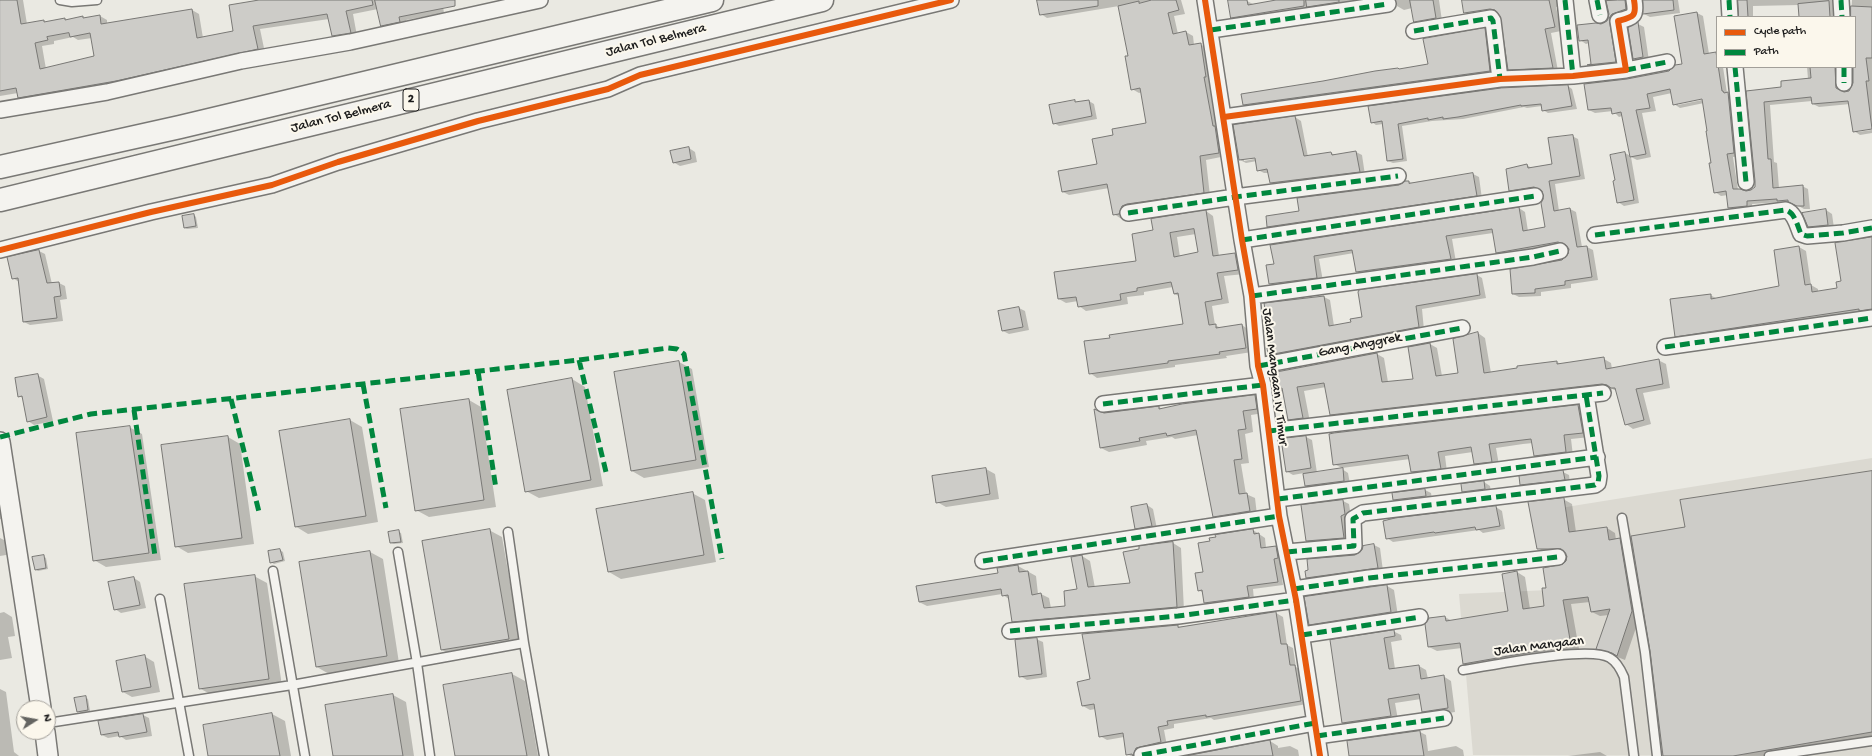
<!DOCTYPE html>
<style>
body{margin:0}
#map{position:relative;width:1872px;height:756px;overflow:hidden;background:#eae9e2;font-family:"Gochi Hand",sans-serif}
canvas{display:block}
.legend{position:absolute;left:1716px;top:16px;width:140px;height:52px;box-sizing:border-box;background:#fbf7ec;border:1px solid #a29f99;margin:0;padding:5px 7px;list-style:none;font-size:12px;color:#1c1c1c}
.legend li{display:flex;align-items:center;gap:8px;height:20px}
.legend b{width:20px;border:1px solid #a29f99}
.north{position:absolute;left:16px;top:700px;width:40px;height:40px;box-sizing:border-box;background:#fbf7ec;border:1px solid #a29f99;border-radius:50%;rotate:79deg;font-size:11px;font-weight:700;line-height:16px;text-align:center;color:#1c1c1c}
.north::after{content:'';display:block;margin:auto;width:14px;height:18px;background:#646461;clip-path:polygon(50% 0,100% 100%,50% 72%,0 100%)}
</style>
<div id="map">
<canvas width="1872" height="756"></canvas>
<ul class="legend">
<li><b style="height:5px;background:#e8590c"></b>Cycle path</li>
<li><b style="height:5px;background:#00873e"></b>Path</li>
</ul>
<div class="north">N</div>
</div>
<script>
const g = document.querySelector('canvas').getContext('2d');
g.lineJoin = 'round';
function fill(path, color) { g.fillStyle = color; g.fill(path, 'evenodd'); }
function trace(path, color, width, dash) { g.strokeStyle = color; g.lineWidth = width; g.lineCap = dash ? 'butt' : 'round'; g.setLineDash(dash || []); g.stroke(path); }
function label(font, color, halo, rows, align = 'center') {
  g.font = font + ' "Gochi Hand",sans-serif'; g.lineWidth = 4; g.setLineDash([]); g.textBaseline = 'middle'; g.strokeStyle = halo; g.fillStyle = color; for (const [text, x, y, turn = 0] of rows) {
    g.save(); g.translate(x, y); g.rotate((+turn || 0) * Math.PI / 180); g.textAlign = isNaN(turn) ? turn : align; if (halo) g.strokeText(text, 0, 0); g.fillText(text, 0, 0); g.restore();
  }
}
fill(new Path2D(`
 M1872,458V756L1473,755L1459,594L1571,589L1560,508Z`), '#dbd9d1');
fill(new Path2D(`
 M0,0H23L27,24L43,21L47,23L100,16L107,20V24L192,10L199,14L203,38L234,32L265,0H442L444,13L406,20L407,25L389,29L382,25L378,9L353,14L357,36L340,39L333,35L329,19L260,29L265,53L26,101L18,97V93L0,96ZM73,37L78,40L92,38L95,57L46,69L42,46L54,44V41Z
 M1038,0H1181L1185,14L1174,16L1178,34L1186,32L1193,36L1194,45L1200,44L1207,48L1226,156L1206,160L1210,196L1120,218L1114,214L1109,188L1069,195L1063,192L1098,165L1114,136L1147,124L1142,92L1139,93L1132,89L1129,57L1119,6L1047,18L1041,14Z
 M1282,0H1381L1238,21L1232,17L1230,4L1247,1L1253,4Z
 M1396,0H1439L1442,21L1421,25L1414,21L1412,8L1404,10L1397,6Z
 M1463,0H1561L1562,6L1556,7L1561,31L1551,33L1558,71L1515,73L1509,69L1501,16L1497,12L1471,16L1465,13Z
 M1607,0H1632V12L1618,17L1621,65L1594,68L1590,66L1592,65L1589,43L1586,44L1580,40L1608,22L1610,14Z
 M1644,0H1678L1680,13L1650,17L1644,14Z
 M1739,0H1833L1835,17H1800L1799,5L1753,6V17H1739Z
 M1852,0H1872V128L1858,130V132L1872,130V133L1860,135L1854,131L1850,104L1819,107L1813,104L1812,101L1770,105L1774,162L1777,163L1779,188L1802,186L1808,189L1810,209H1804L1793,203L1784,204L1781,202L1752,204L1753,209L1735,211L1729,208L1728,195L1721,196L1715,192L1709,132L1704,103L1680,108L1674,104L1672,93L1653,97L1656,111L1642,113L1651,157L1637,160L1631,157L1639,203L1624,206L1618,202L1617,181L1611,156L1625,153L1631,156L1622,116L1619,117L1613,111L1595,113L1589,110L1627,80L1669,72L1683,65L1697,13L1703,16L1709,54L1717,53V67H1723L1727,93L1734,97L1740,156L1733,157L1738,190L1746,192L1756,188L1747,92L1782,88L1808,79L1807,67H1839L1842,92L1853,88L1855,67V17H1851ZM1707,97V99L1678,105V103Z
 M1638,24L1644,27L1649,61L1640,62L1634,59L1629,28Z
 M1485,29L1490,32L1495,74L1249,108L1244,105L1429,65Z
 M1568,86L1572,89L1577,109L1548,113L1543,110L1542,106L1527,108L1524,107L1463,119L1432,121L1402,126L1407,161L1393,163L1388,161L1383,124L1376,125L1372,122Z
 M1074,101L1077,103L1089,101L1094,104L1097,119L1059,126L1054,123Z
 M1295,117L1301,121L1308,157L1331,153L1336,155L1356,152L1362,155L1365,175L1277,186L1271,183L1269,173H1264L1258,170L1257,161L1246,163L1240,160L1234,126ZM1260,156V158L1244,161V159Z
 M1572,136L1578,139L1585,179L1555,184L1559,211L1570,209L1576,212L1582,247H1587L1593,250L1598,280L1571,284V288L1541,292V296L1519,297L1513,294L1562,261L1569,255L1570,248L1565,245L1503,256L1497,252L1493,233L1452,239L1456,262L1363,275L1357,272L1354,253L1319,259L1323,281L1276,287L1270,284L1267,266L1519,208L1525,212L1528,231L1546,228L1543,191L1516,194L1510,190L1527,165L1533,169L1553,165Z
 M689,148L695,152L697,162L680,166L673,162Z
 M1473,174L1479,177L1482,199L1274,230L1268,226L1300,212L1400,186L1409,182L1412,183Z
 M1826,210L1832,214L1834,228L1815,230L1809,226Z
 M1206,211L1213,216L1219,256L1235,254L1242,258L1245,274L1224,276L1229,303L1212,306L1215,325L1221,328L1242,325L1249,330L1252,352L1226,356L1227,358L1175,365V367L1097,378L1090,373L1111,338L1184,325L1179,296L1174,294L1173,287L1144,292V295L1127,297L1128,304L1086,311L1079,306L1078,301L1066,303L1059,299L1138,261L1154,231ZM1196,234L1199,253L1180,257L1177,237Z
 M194,215L196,217L198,228L187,229L185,228Z
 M1872,238V314L1683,340L1676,336L1710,295L1718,299L1780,287L1799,247L1806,251L1811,285L1818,289V292L1838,289Z
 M39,251L45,254L52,284L59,283L65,286L67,299L60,300L63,321L30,325L24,322L19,282L13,278Z
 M1477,275L1482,278L1486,298L1422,309L1424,330L1275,358L1269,354L1272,348L1324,297L1330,300L1334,326L1352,323Z
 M1019,308L1025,311L1029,330L1009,334L1003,331Z
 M1478,333L1485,338L1491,373L1557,362L1561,364L1604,359L1611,363L1612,369L1658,360L1666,364L1670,388L1643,393L1651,424L1633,429L1626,424L1617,391L1610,388L1338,419L1331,414L1326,387L1304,391L1310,422L1296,423L1289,419L1284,393L1274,389L1377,354L1384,358L1388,382L1414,380L1430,344L1437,348L1442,376L1459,374Z
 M679,362L692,369L709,467L644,478L632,471Z
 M37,375L44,379L53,421L34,425L28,421L23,398L19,396Z
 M572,379L585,387L603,486L539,498L526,491Z
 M1255,396L1262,400L1264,413L1251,415L1253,432L1245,434L1249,463L1241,464L1246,494L1255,498L1257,515L1221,521L1214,516L1198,435L1175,439L1172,437L1146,441L1147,445L1109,452L1101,448L1104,414L1159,407L1162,409Z
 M469,400L481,407L496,507L429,517L416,510Z
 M1578,406L1585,410L1590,437L1571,439L1573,456L1542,460L1535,456L1533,443L1523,444L1496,448L1499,465L1482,468L1475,464L1473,452L1445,456L1447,472L1419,476L1412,472L1410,459L1342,468L1334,464L1330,435Z
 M350,420L362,427L378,522L308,534L295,526Z
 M129,427L142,434L161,560L106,567L94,560Z
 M228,437L240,444L254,544L188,553L176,546Z
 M1306,437L1312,440L1317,473L1342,469L1348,473L1350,484L1312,489L1306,486L1304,473L1293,475L1286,471L1282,440Z
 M986,469L995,474L999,499L946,507L937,502Z
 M1563,472L1569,475L1570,483L1527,488L1521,484Z
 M1872,472V740L1788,756H1664L1686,528Z
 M1484,482L1490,486L1491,492L1469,495L1463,491L1462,485Z
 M1425,490L1431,493L1432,499L1400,503L1394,500Z
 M692,493L705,500L716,562L621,579L609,572Z
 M1563,499L1572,504L1576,532L1607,528L1615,533L1616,540L1620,539L1628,544L1640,616L1625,660L1597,649L1609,615L1600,616L1592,612L1590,602L1571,604L1579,649L1472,668L1464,664L1462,648L1437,651L1429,647L1445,617L1452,621L1509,612L1517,572L1525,577L1530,609L1545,606L1547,589L1567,561L1568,555L1566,553H1546L1538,548Z
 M0,501L3,519H0Z
 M1343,501L1349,504L1351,517L1349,541L1313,544L1307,541Z
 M1147,505L1153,509L1157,529L1142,532L1136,528Z
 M1496,507L1502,511L1505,529L1483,533L1479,530L1393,542L1387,538L1384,522Z
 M489,530L502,537L521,645L455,657L442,650L423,541Z
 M1253,530L1265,538L1266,548L1276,547L1282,550L1284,561L1280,562L1283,585L1253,589L1254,600L1211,606L1204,603L1203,593L1199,590L1204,572Z
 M399,532L401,533L403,543L394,544L391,543Z
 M0,538L10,543L12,554L0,556Z
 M1173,543L1181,548L1184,611L1021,626L1013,621L1010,600L1002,594L927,606L919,602L1018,566L1036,576L1038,594H1041L1049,598L1051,608L1067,607L1078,590L1073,558L1082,556L1090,561L1095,588L1131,584Z
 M1374,545L1380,548L1383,571L1312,581L1306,578L1356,556Z
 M280,550L283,552L285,561L274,564L271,562Z
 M370,552L383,559L399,663L329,674L317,667Z
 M43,556L46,558L48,569L38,571L35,569Z
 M254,576L267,583L282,686L212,695L199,688Z
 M134,578L140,582L146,608L121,613L115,609L110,583Z
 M1387,586L1394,590L1398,616L1317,628L1310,624Z
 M4,612L12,617L15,636L8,637L12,658L0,660V613Z
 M1276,613L1283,617L1287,645L1293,648L1296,667L1301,670L1307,704L1214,720L1211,718L1174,724V728L1164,730L1167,746L1141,756H1131L1127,754L1124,737L1107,740L1100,736L1095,709L1090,710L1083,706L1091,680L1177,626L1180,627Z
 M1393,631L1401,635L1402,640L1391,642L1395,669L1419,666L1426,670L1428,679L1443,676L1451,681L1455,712L1430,716L1423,711L1421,699L1395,703L1398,720L1350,727L1343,723L1331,641Z
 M1036,639L1043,642L1047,677L1027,680L1020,676Z
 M144,656L154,662L160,692L132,697L123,692Z
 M512,674L525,681L538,756H456Z
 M0,689L6,692L14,752L19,756H0Z
 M393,695L406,702L414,756H334L326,706Z
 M85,697L88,699L90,711L81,713L78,711Z
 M272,714L285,721L291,756H209Z
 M143,715L149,718L152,736L126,740L120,736L108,738L102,735Z
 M1420,732L1426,735L1428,751L1456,746L1463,750L1464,756H1350Z
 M1270,741L1278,746V748L1290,746L1298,750L1299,756H1192Z
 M1600,752L1607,756H1568Z`), '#0003');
const building = new Path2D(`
 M0,0H17L21,24L44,20V22L65,18V20L83,16V18L100,15L101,24L192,9L197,38L233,31L229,5L259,0H372L373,5L346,11L351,33L332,36L327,14L253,26L258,49L116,81L18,98L16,88L0,91ZM69,33L70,37L90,33L94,56L40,69L35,43L48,40L47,37Z
 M375,0H455V6L399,17L400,22L381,26Z
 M1037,0H1098V6L1040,15Z
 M1152,0H1176L1179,10L1168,13L1173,34L1186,31L1189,45L1201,43L1206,77H1204L1213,126H1215L1219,153L1200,156L1204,193L1127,204L1122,206L1119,214L1113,215L1107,184L1062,192L1058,171L1097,164L1092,139L1113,135L1112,129L1146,123L1140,88L1131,90L1125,56H1128L1118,6L1139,1V3Z
 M1228,0H1247L1248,5L1276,0H1304V6L1231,18Z
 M1306,0H1339V2L1307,7Z
 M1410,0H1433L1436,18L1414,22Z
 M1462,0H1549L1555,27L1545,29L1553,68L1508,70L1500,16L1495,10L1490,9L1464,13Z
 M1618,0H1625L1626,9L1612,14L1609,18L1616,62L1587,65L1591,64L1588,40L1579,41L1577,25L1596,23L1601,24L1607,21L1609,14L1606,1Z
 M1643,0H1673L1674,10L1643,14Z
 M1738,0H1747L1748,17H1739Z
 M1829,1L1830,17H1799L1798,4Z
 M1851,6L1872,7V58H1866L1869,81H1866L1872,129L1853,132L1848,101L1812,104L1811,97L1764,102L1768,159H1771L1773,188L1803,185L1804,206H1797L1788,202V200L1777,201V199L1747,201V206L1728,208L1726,191L1714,193L1709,163H1711L1706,131H1707L1702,99L1673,105L1670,89L1647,94L1650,108L1636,110L1646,154L1630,157L1621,112L1612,114L1611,108L1588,110L1584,84L1627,79L1669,71L1675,65L1682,64L1674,16L1697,12L1704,54L1716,52L1722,91H1723L1724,93L1728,92L1734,153L1727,154L1733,189H1740L1746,191L1751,190L1755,187V181L1746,91L1781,87V81L1811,78L1810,67H1835L1836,88L1844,92L1849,91L1853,83V67H1855V17H1851Z
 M1638,22L1643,57L1633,59L1628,28Z
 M1485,28L1490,71L1243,105L1241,94L1323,81L1375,71L1398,68L1399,69L1428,64L1423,39Z
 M1568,85L1572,106L1542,111L1541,104L1521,106V105L1458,117L1443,119V117L1428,120V118L1398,124L1403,159L1387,161L1382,121L1371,123L1368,106L1501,88Z
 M1075,100V102L1089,100L1092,116L1053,124L1049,105Z
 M1295,116L1304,156L1331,152L1332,155L1356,151L1360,172L1270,183L1267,169L1257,171L1255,158L1239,160L1233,125Z
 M1573,135L1580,176L1549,181L1554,211L1570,208L1577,247L1587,246L1592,277L1565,281V285L1535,289V293L1512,294L1510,269L1562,260L1568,254L1569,249L1566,245L1558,242L1496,253L1492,229L1446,236L1451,259L1356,272L1352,250L1314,256L1317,278L1269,284L1266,265L1274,264L1270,245L1519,207L1523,231L1545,227L1541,203L1543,199L1542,191L1534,187L1509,191L1506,169L1527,164L1528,168L1552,164L1548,138Z
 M689,147L691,159L673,163L670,151Z
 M1625,152L1634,200L1617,203L1613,181L1615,180L1610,155Z
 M1473,173L1477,196L1267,227L1266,216L1299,211L1297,198L1399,185L1405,181H1409V183Z
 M1826,209L1828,225L1808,227L1802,213Z
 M1206,210L1213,256L1235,253L1238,270L1217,273L1222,299L1205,302L1209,325L1216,324V328L1242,324L1246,348L1219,352L1220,354L1168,361V363L1089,374L1084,341L1110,338L1109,335L1183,324L1178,293L1174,294L1171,282L1137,288V291L1120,294L1121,300L1078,307L1076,297L1058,299L1054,272L1136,261L1132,234L1153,230L1151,219ZM1194,229L1198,252L1174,257L1170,233Z
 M194,214L196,226L184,228L182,216Z
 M1872,237V309L1859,311V309L1675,337L1670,299L1711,294V299L1779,286L1774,250L1799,246L1805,285L1811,284L1812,292L1837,288L1836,282L1841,281L1835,243Z
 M39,250L47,283L59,282L61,296L54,297L57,318L23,322L18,278L12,279L7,257Z
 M1477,274L1480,295L1416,306L1419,327L1268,355L1267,348H1271L1264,303L1324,296L1329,326L1351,322L1350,319L1362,317L1358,292L1359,290Z
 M1019,307L1023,327L1002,331L998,311Z
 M1478,332L1484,373L1517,368V366L1557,361V364L1604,357L1606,369L1659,359L1663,384L1636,389L1644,420L1625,425L1615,388H1611L1607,385L1602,384L1330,415L1324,383L1297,387L1303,418L1288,420L1282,388L1273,390L1271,373L1377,353L1382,382L1413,379L1408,347L1430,343L1436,376L1458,373L1453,339Z
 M679,361L696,460L631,471L614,372Z
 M38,374L47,417L27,422L22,396L18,397L15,378Z
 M572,378L591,480L525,492L507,390Z
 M1255,395L1257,409L1243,411L1246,429L1238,430L1242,459L1234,460L1239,494L1247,493L1250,511L1213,517L1196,430L1167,436L1166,433L1139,438L1140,441L1100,448L1094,409L1104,413L1159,406V409L1182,404Z
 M469,399L484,500L415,511L400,409Z
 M1578,405L1583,433L1564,435L1566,452L1534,456L1531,439L1489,444L1492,462L1474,464L1471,447L1438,452L1441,469L1411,472L1408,455L1333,465L1329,434L1334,433Z
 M350,419L366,516L295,527L279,431Z
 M130,426L149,553L93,561L76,433Z
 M228,436L242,538L175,547L161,445Z
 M1306,436L1311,468L1286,472L1281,439Z
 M986,468L990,494L936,503L932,476Z
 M1343,468L1344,481L1305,486L1303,474Z
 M1563,470L1565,480L1520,485L1519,476Z
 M1872,471V732L1733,756H1663L1650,651L1631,536L1685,527L1680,500Z
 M1484,481L1485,489L1462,492L1461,484Z
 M1425,489L1426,496L1393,500L1392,493Z
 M693,492L704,555L608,572L596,509Z
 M1564,498L1569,532L1607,527L1609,540L1620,538L1632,611L1617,656L1612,653L1596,649L1610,609L1591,612L1588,597L1563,600L1571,645L1463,664L1460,643L1428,647L1425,624L1429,618L1445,616L1446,621L1508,611L1502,574L1517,571L1523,609L1544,606L1542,588H1546L1543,568L1563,564L1566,561L1567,556L1561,549H1537L1528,502Z
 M1343,500L1345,514L1341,516L1344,538L1306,541L1301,505Z
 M1147,504L1152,526L1135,529L1131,507Z
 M1496,506L1500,526L1476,530L1475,527L1435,533L1434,532L1386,539L1383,521L1395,518Z
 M490,529L509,639L441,650L422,541Z
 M1253,529L1254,534L1259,533L1261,548L1276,546L1278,558L1274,559L1278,582L1247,586L1249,597L1204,603L1202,590L1198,591L1195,573L1203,572L1198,543L1210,541L1209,538L1216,537L1215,535Z
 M399,530L401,542L390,543L388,532Z
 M1173,542L1177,607L1012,622L1008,595L1002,596L1001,589L919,602L916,586L998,573L997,568L1018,565L1019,572L1028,571L1032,595L1041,593L1044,608L1065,606L1064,591L1077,589L1071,557L1082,555L1088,587L1130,583L1123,552L1139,549V546Z
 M1374,544L1378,568L1306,578L1305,571L1308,570L1307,559L1355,555L1362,550L1363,546Z
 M280,549L283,560L270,563L268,551Z
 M370,551L387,656L316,667L299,562Z
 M44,555L46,568L35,570L32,557Z
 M255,575L269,679L199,689L184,584Z
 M134,577L140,605L114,610L108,582Z
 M1387,585L1391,612L1309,625L1304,597Z
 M1276,612L1281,644H1287L1290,665H1295L1301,701L1206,717V715L1167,721L1168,725L1158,727L1161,742L1136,748L1133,756L1132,754L1126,755L1123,733L1099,737L1094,704L1082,706L1077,682L1090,679L1082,634L1178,625V627Z
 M1394,630L1395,636L1384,638L1389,669L1419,665L1421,679L1444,675L1448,708L1422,712L1419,694L1388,699L1391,716L1342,723L1330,640Z
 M1037,638L1042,674L1019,677L1015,640Z
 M145,655L151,687L122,692L116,661Z
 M512,673L527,756H455L443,685Z
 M393,694L403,756H333L325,705Z
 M86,696L88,710L77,712L74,698Z
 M272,713L280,756H208L203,725Z
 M143,714L147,732L119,737L118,732L101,735L98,721Z
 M1420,731L1424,756H1349L1347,741Z
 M1270,740L1273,756H1186Z`);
fill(building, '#cdccc8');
trace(building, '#797875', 1);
const service = new Path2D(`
 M60,0L72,2L97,0
 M1622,518L1645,652L1657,756
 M508,532L524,643
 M398,552L417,663L430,756
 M273,571L305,756
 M160,599L189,756
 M1463,670C1490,666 1590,645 1610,658C1617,662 1621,670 1624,677L1634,756
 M48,723L292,685L524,643L544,756
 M1769,756L1872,741`);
const minor = new Path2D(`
 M1205,0L1242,240L1252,296L1258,366L1263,385L1279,516L1296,600L1320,756
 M1565,0L1573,76
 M1597,0L1600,15
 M1729,0L1730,17
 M1841,0L1842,17
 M1211,30L1388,4
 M1414,31L1491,18L1493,21L1500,79
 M1735,67L1746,182
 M1844,67V83
 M1626,70L1667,62
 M0,110L107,92L241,61L350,42L540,0
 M1224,117L1500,79L1573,76L1626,70L1618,21C1633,17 1637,17 1634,0
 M1128,213L1235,197L1398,176
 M1595,235L1786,210C1795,213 1797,225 1801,234L1807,236L1843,233L1872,228
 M1242,240L1535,196
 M0,250L151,212L272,185L338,162L478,121L608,89L640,75L951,0
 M1252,296L1533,257L1560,251
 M1665,347L1872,318
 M1258,366L1462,328
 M1103,404L1263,385
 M1269,431L1603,393
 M1278,499L1597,457
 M1287,552L1354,546L1353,519L1363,513L1595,485L1598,483L1599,476L1586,395
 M983,561L1279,516
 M1294,589L1369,578L1558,557
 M1010,631L1178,616L1296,600
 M1302,635L1420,617
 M1317,736L1444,718
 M1142,755L1315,723`);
const tertiary = new Path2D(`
 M0,442L41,708
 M45,732L48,756`);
const motorway = new Path2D(`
 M0,167L180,127L712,0
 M0,200L822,0`);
trace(service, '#797875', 11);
trace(minor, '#797875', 18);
trace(tertiary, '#797875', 22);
trace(motorway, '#797875', 25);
trace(service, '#f4f3ef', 8);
trace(minor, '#f4f3ef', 15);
trace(tertiary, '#f4f3ef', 19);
trace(motorway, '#f4f3ef', 22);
trace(new Path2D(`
 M1565,0L1573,76
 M1597,0L1600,15
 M1729,0L1730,17
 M1841,0L1842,17
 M1211,30L1388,4
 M1414,31L1491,18L1493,21L1500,79
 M1735,67L1746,182
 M1844,67V83
 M1626,70L1667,62
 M1128,213L1235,197L1398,176
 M1595,235L1786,210C1795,213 1797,225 1801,234L1807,236L1843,233L1872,228
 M1242,240L1535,196
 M1252,296L1533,257L1560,251
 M1665,347L1872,318
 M579,360L606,472
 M1258,366L1462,328
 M478,371L496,489
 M363,384L386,508
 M231,399L259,512
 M1103,404L1263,385
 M134,410L155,556
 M1269,431L1603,393
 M0,437L91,414L579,360L668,348L677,349L684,354L722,559
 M1278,499L1597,457
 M1287,552L1354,546L1353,519L1363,513L1595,485L1598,483L1599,476L1586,395
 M983,561L1279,516
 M1294,589L1369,578L1558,557
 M1010,631L1178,616L1296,600
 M1302,635L1420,617
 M1317,736L1444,718
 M1142,755L1315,723`), '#00873e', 5, [10, 5]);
trace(new Path2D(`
 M1205,0L1242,240L1252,296L1258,366L1263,385L1279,516L1296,600L1320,756
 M1224,117L1500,79L1573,76L1626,70L1618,21C1633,17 1637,17 1634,0
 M0,250L151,212L272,185L338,162L478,121L608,89L640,75L951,0`), '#e8590c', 6);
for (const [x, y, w] of [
 [411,100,16]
]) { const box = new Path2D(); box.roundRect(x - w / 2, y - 11, w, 22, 3); g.fillStyle = '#fbf7ec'; g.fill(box); trace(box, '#1c1c1c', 1); }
label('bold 13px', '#1c1c1c', null, [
 ["2",411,100]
]);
label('14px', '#1c1c1c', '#fbf7ec', [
 ["Jalan Tol Belmera",656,41,-14],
 ["Jalan Tol Belmera",341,117,-14],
 ["Gang Anggrek",1360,346,-11],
 ["Jalan Mangaan IV Timur",1274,377,83],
 ["Jalan Mangaan",1539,647,-7]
]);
</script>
